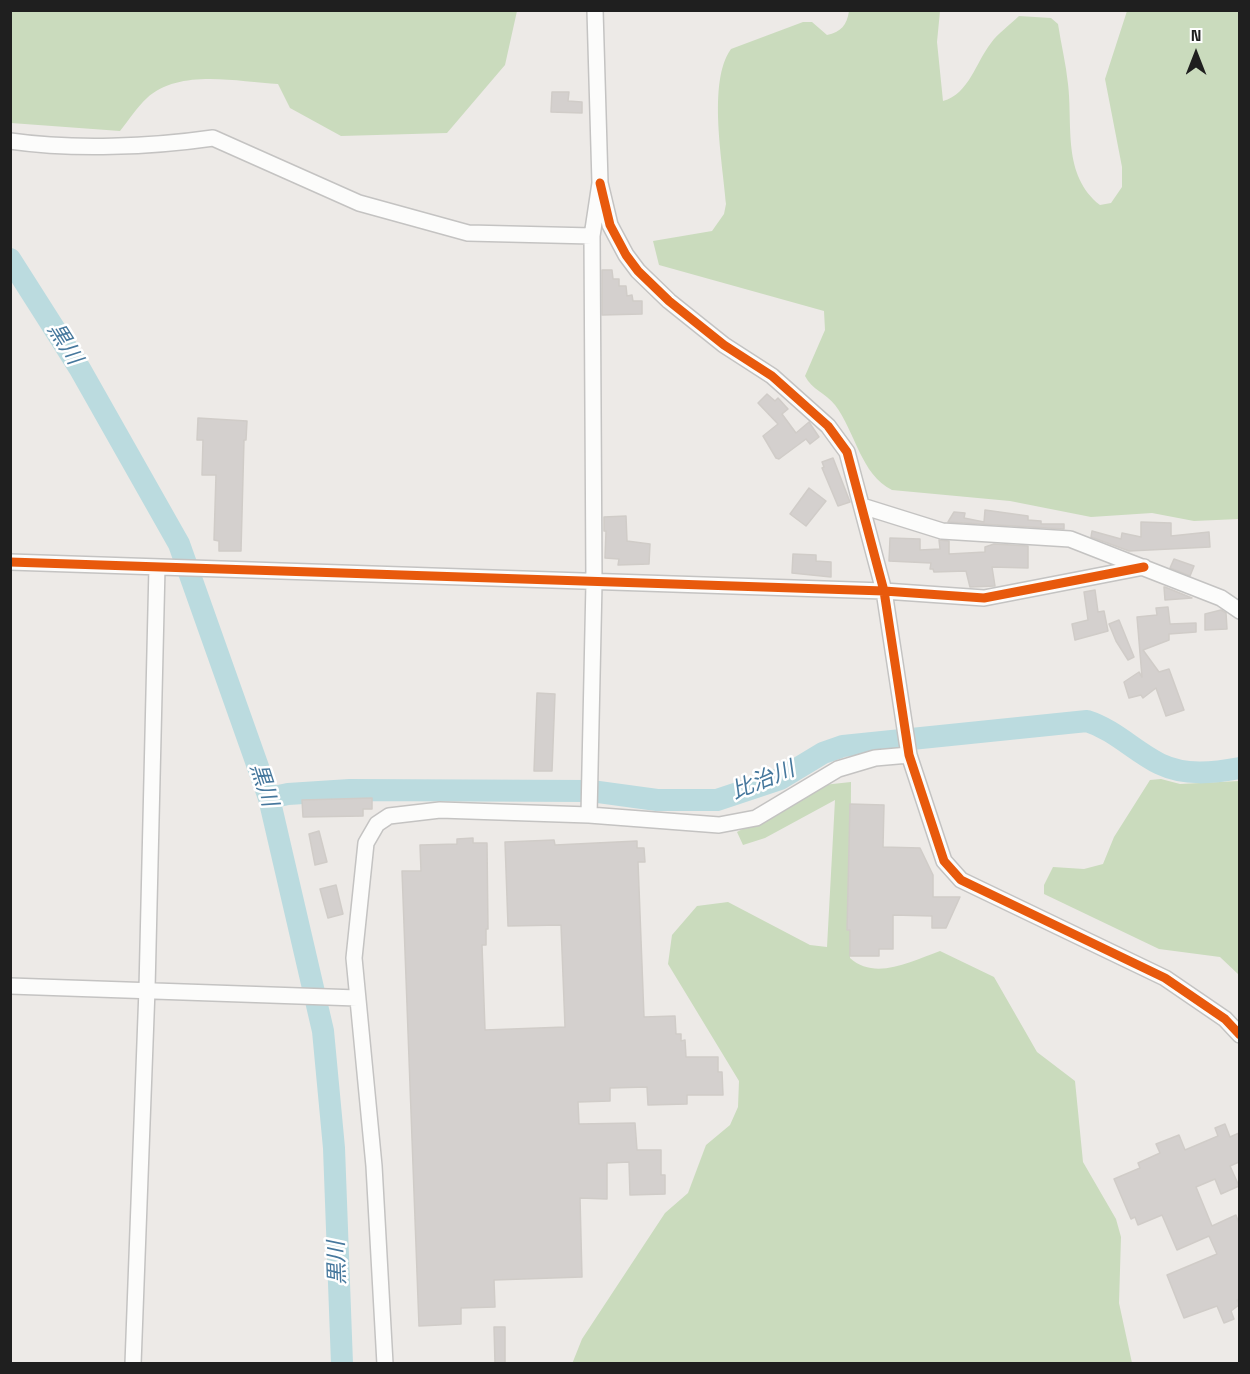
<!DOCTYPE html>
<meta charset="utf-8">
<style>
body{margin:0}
#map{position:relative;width:1250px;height:1374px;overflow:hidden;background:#edeae7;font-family:"Space Grotesk",sans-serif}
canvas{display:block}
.frame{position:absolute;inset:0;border:12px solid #1f1f1f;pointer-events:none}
.north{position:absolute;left:1166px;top:24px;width:60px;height:60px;-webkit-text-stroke:4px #fff;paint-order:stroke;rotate:0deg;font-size:16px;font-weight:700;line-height:24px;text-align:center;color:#1f1f1f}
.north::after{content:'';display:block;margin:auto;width:21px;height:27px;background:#1f1f1f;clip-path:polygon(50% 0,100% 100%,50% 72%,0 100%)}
</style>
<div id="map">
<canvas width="1250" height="1374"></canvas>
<div class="frame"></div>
<div class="north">N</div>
</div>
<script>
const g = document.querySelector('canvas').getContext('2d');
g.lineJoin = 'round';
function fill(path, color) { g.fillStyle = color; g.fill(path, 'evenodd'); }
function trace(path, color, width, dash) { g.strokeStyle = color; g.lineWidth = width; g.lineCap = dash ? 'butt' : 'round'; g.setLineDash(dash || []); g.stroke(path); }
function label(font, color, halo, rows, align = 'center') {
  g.font = font + ' "Space Grotesk","Noto Sans JP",sans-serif'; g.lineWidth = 5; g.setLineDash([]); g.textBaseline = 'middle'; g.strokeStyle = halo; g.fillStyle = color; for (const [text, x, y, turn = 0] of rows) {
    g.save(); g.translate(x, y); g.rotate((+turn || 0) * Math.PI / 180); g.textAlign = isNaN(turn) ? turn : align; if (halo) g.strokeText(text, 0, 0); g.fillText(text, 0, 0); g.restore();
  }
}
fill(new Path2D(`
 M10,11L11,10L517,11L505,65L447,133L341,136L290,108L278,84C239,82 179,68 147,98C137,107 129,120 120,131L11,123Z
 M849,11H940L937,42L943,101C969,94 976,62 991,43C998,33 1010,25 1019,16L1051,18L1058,24C1061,44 1066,64 1068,84C1073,126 1062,175 1100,205L1111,203L1122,187V167L1105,79L1127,11H1239V519L1194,521L1152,513L1091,517L1010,501L892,490C861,475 855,431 835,405C826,393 812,390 805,376L825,330L824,311L659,265L653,241L712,231L724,214L726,204C723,163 707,82 731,49L803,22H812L827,35C841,32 847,25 849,11Z
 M1161,779L1180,784L1239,781V975L1220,957L1159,949L1044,894V885L1053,867L1084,869L1103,864L1114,837L1150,780Z
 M851,782L850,958C875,981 912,961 940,951L994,977L1037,1052L1075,1081L1083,1162L1116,1219L1121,1237L1119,1303L1132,1363L572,1364L582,1339L665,1213L688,1193L706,1145L730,1125L738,1107L739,1081L668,964L672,935L697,906L728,902L810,945L827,947L835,800L765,838L743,845L737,832L823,785Z`), '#cadbbd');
trace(new Path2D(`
 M10,259L80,369L179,544L269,798L323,1031L334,1148L342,1364
 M269,798L288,794L350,790L591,791L657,800H717L780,779L823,753L843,746L1087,721C1115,730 1134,751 1160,764C1185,776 1213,773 1240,768`), '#bbdbdf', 22);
const building = new Path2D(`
 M552,92H569L568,101L582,102V113L551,112Z
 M602,270H612L613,279H619V286H626L627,296L632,295L633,301H642V314L602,315Z
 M767,394L775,401L778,398L788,409L782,414L796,433L809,422L819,437L810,444L806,439L779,459L776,458L763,436L778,424L758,403Z
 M198,418L247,421L246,440H244L241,551H219V541L214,540L216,475H202L203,440H197Z
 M833,458L850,502L838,506L822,468L824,467L822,462Z
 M809,488L826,501L806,526L790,514Z
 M985,510L1028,516V520L1041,521V524H1064V529L948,522L954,512L965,513L964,518L984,522Z
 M626,516L627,541L650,544L649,564L618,565L619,559L605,558L606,531H604V517Z
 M1141,522L1171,523V536L1209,532L1210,547L1129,551L1091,537L1092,531L1121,539L1122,533L1141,537Z
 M890,538L920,539V550L940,549L939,540L949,541V554L985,552V547L994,544L1028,546V568L992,567L995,586L970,587L966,571L934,572L933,569H930L931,563L889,561Z
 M793,554L816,555V561L831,562V577L792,573Z
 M1174,559L1194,566L1190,576L1170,568Z
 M1164,587H1165L1192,598L1165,600Z
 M1095,590L1098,612L1104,611L1108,631L1075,640L1072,624L1088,620L1084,592Z
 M1168,607L1170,624L1196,623V632L1169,634V640L1143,650L1159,672L1169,669L1184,710L1166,716L1156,688L1143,698L1141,695L1129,698L1124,682L1139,672L1142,677L1137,617L1157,615L1156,608Z
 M1221,610L1226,613L1227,629L1205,630V614Z
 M1119,620L1134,657L1128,660L1116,641L1109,624Z
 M537,693L555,694L552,771H534Z
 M372,798V809H363V816L303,817L302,800Z
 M850,804L884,805L883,847L920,848L933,875V897H960L946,928H932V916L893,915V949H879V956H850V930H847Z
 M319,831L327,862L315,865L309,834Z
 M473,838V843H487L488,929H486V945H482L485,1030L565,1027L561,925L508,926L505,842L554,840L555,845L637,841V848H644L645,862H638L644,1017L675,1016L676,1034H681V1041L685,1040L686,1057H718V1072H722L723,1095H687V1104L648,1105L647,1087L610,1088V1101L578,1102L579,1124L635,1123L637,1150H661V1175H665V1194L630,1195L629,1162L607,1163V1199L580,1198L582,1277L494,1280L495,1307L461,1308V1324L419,1326L402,871H421L420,845L457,844V839Z
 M336,885L343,914L328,918L320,889Z
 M1225,1124L1230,1137L1239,1133V1162L1230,1166L1239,1186L1221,1194L1215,1179L1196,1187L1212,1226L1236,1215L1239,1224V1299L1237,1300L1239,1305L1231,1311L1234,1319L1224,1323L1217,1306L1184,1318L1167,1275L1217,1254L1209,1236L1177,1250L1162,1215L1138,1225L1135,1217L1131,1219L1114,1179L1140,1168L1138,1163L1160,1153L1156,1144L1179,1135L1185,1150L1218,1136L1215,1128Z
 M494,1327H505V1363H495Z`);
fill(building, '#d4d0ce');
trace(building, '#d0ccc8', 1.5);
const minor = new Path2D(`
 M10,141C73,150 151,147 213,138L359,203L468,233L592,236
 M600,183L610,225L626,255L638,271L669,301L724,345L772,376L828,426L847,452L884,591L909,755L944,861L961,880L1165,978L1225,1019L1240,1035
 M862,506L942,531L1070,539L1221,598L1240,611
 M10,562L884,591L984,598L1144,567
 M589,815L594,583L592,236L600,183L595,10
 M10,986L357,998
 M133,1364L147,989L157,567
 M385,1364L374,1166L354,958L366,843L377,824L389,816L440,810L589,815L719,825L756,818L838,769L875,758L909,755`);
trace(minor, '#c4c3c2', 18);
trace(minor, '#fcfcfb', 15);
trace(new Path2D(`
 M600,183L610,225L626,255L638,271L669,301L724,345L772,376L828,426L847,452L884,591L909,755L944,861L961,880L1165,978L1225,1019L1240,1035
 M10,562L884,591L984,598L1144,567`), '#e8590c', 9);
label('italic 22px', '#46789d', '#fff', [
 ["黒川",64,344,58],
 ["比治川",763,781,-22],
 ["黒川",263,785,72],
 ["黒川",338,1263,-92]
]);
</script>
